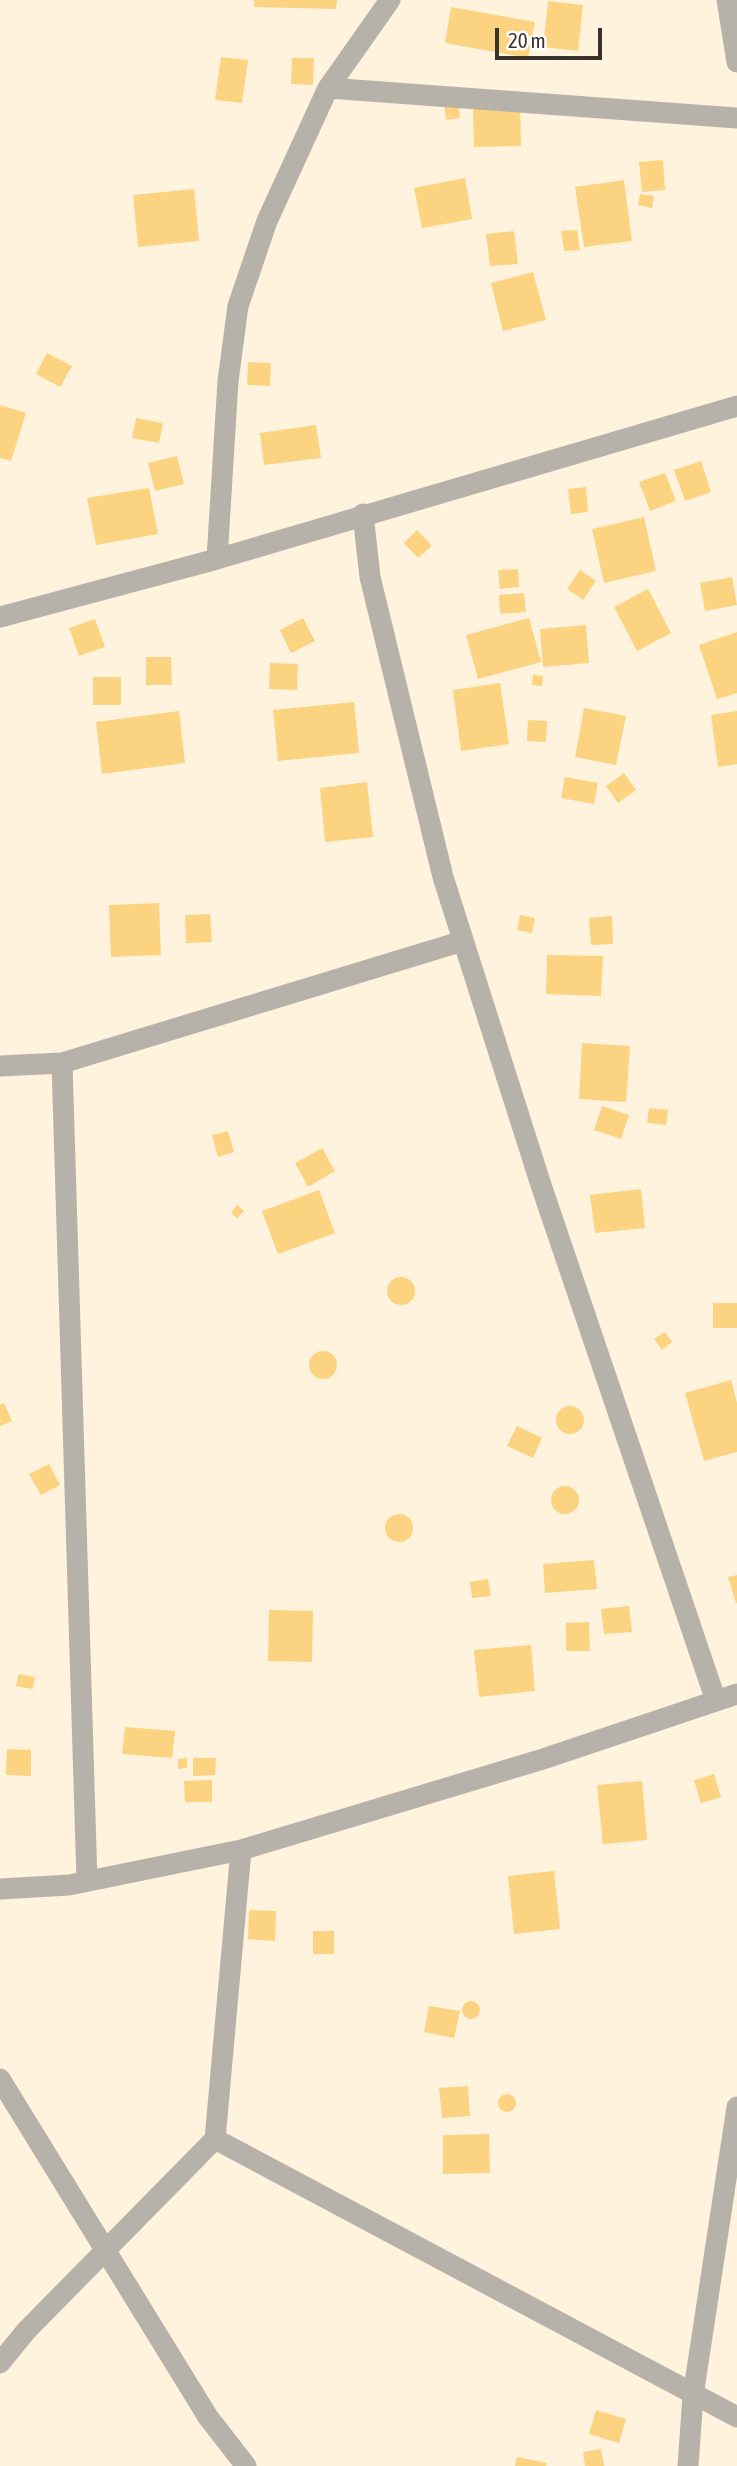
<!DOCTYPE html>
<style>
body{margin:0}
#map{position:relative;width:737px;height:2466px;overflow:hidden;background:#fff3dd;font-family:"Asap Condensed",sans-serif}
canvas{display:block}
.scale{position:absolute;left:495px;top:28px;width:107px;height:32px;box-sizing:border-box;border:4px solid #37332a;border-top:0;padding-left:9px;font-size:21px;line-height:24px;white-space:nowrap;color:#37332a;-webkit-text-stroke:5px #fff;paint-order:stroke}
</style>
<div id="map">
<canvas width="737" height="2466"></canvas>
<div class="scale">20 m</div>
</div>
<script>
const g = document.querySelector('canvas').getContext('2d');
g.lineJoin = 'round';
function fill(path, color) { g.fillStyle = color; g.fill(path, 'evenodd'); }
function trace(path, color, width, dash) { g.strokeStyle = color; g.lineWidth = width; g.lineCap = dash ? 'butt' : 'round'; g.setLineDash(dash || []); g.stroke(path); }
fill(new Path2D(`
 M254,0H337L336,9L254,7Z
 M548,1L583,5L578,51L543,47Z
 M451,7L535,22L528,58L445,43Z
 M221,57L248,60L242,103L215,100Z
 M292,58H314L313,85L291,84Z
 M457,99L460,118L446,120L444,102Z
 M520,104L521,146L474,147L473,105Z
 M663,160L665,190L642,192L639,162Z
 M465,178L472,219L422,228L414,188Z
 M624,180L632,241L584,247L575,187Z
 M194,189L199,241L138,247L133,195Z
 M640,194L654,196L652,208L638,205Z
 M577,230L580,250L564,251L561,231Z
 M514,231L518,264L490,266L486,234Z
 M533,272L546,320L503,331L491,283Z
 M47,353L72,366L60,387L36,374Z
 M248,362L271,363L270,386L247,385Z
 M0,405L26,413L11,461L0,458Z
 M136,418L163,423L159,443L132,438Z
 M316,425L321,458L264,465L260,433Z
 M177,456L184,484L155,491L148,463Z
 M701,461L711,492L685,501L674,470Z
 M665,473L676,501L650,511L639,482Z
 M586,487L588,512L571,514L568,489Z
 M149,488L158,534L96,545L87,498Z
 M644,517L656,571L604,583L592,529Z
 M417,530L432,546L418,558L404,543Z
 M518,569L519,587L500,589L498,570Z
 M580,570L596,581L583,600L567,589Z
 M732,577L737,605L705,611L700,583Z
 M648,589L671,633L637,651L614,607Z
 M524,593L526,612L500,614L499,595Z
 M303,618L315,641L291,653L280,630Z
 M529,618L541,662L478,679L466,635Z
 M95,619L105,647L79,656L69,628Z
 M586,625L589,663L543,667L540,629Z
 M737,632V693L717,699L699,645Z
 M146,657H171L172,685H146Z
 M270,663L298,664L297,690L269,689Z
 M533,675L543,676L542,686L532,685Z
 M93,677H121V705H93Z
 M500,683L509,744L461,751L453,690Z
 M354,702L359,753L278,761L273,710Z
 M584,708L626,716L616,765L575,757Z
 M179,711L185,763L102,774L96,722Z
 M737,711V764L718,767L711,715Z
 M528,720L547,721L546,742L527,741Z
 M624,773L636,790L618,803L606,786Z
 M565,777L598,783L594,804L561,798Z
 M367,782L373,837L325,842L320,788Z
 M159,903L161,955L111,957L109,905Z
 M210,914L212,942L186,943L185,915Z
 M520,915L535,918L532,933L517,930Z
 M612,916L613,944L591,945L589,918Z
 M547,955L603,956L601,996L546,994Z
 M582,1043L630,1046L626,1102L579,1099Z
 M602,1106L629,1115L621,1139L594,1130Z
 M649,1108L668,1110L666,1125L647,1123Z
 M228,1131L234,1152L218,1157L212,1135Z
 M322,1148L335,1171L308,1187L295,1163Z
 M641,1189L645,1228L595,1233L590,1195Z
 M319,1190L335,1233L278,1254L262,1211Z
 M237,1205L244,1211L237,1218L231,1213Z
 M387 1291a14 14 0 1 1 28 0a14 14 0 1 1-28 0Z
 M713,1303H737V1328H713Z
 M665,1332L672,1342L662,1350L654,1339Z
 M309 1365a14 14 0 1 1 28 0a14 14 0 1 1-28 0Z
 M731,1380L737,1403V1452L704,1461L685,1393Z
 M4,1403L12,1421L0,1426V1405Z
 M556 1420a14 14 0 1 1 28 0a14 14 0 1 1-28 0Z
 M517,1426L542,1438L533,1458L507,1446Z
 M49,1464L60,1485L41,1495L29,1474Z
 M551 1500a14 14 0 1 1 28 0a14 14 0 1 1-28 0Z
 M385 1528a14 14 0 1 1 28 0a14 14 0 1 1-28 0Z
 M594,1560L597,1589L545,1593L543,1564Z
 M737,1575V1603H736L728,1577Z
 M488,1579L491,1596L472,1598L470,1582Z
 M629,1606L632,1632L604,1634L601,1609Z
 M269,1610L313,1611L312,1662L268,1661Z
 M589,1622L590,1651H566V1623Z
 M531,1645L535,1691L479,1697L474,1650Z
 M19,1674L35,1677L33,1689L16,1686Z
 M125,1727L175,1731L172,1758L122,1754Z
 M7,1749L31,1750V1776L6,1775Z
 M187,1758V1768L178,1769V1759Z
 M193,1758H216L215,1775L193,1776Z
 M714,1774L721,1797L701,1803L694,1780Z
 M212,1780V1802H185L184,1781Z
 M642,1781L647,1840L603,1844L597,1785Z
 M554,1871L560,1929L514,1934L508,1876Z
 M249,1910L276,1911L275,1941L248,1939Z
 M313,1931H334V1954H313Z
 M462 2010a9 9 0 1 1 18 0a9 9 0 1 1-18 0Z
 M429,2006L460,2011L454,2038L424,2032Z
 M468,2086L470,2116L442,2118L439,2088Z
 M498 2103a9 9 0 1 1 18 0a9 9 0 1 1-18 0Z
 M489,2134L490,2173L443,2174V2135Z
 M596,2410L626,2419L619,2443L589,2434Z
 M601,2449L604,2466H585L583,2452Z
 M517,2457L547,2463L546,2466H515Z`), '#fcd381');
trace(new Path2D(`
 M727,0L737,62
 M328,88L737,118
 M363,514L370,577L443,877L541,1185L716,1701
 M217,559L228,381L238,306L267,221L328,88L390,0
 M0,617L217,559L737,406
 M0,1066L62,1063
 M87,1881L62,1063L463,941
 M0,1889L69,1885L241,1850L543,1759L737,1694
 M0,2079L208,2417L246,2466
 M215,2139L737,2417
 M0,2363L26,2331L215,2139L241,1850
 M688,2466L693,2396L737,2107`), '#b7b2a9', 21);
</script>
